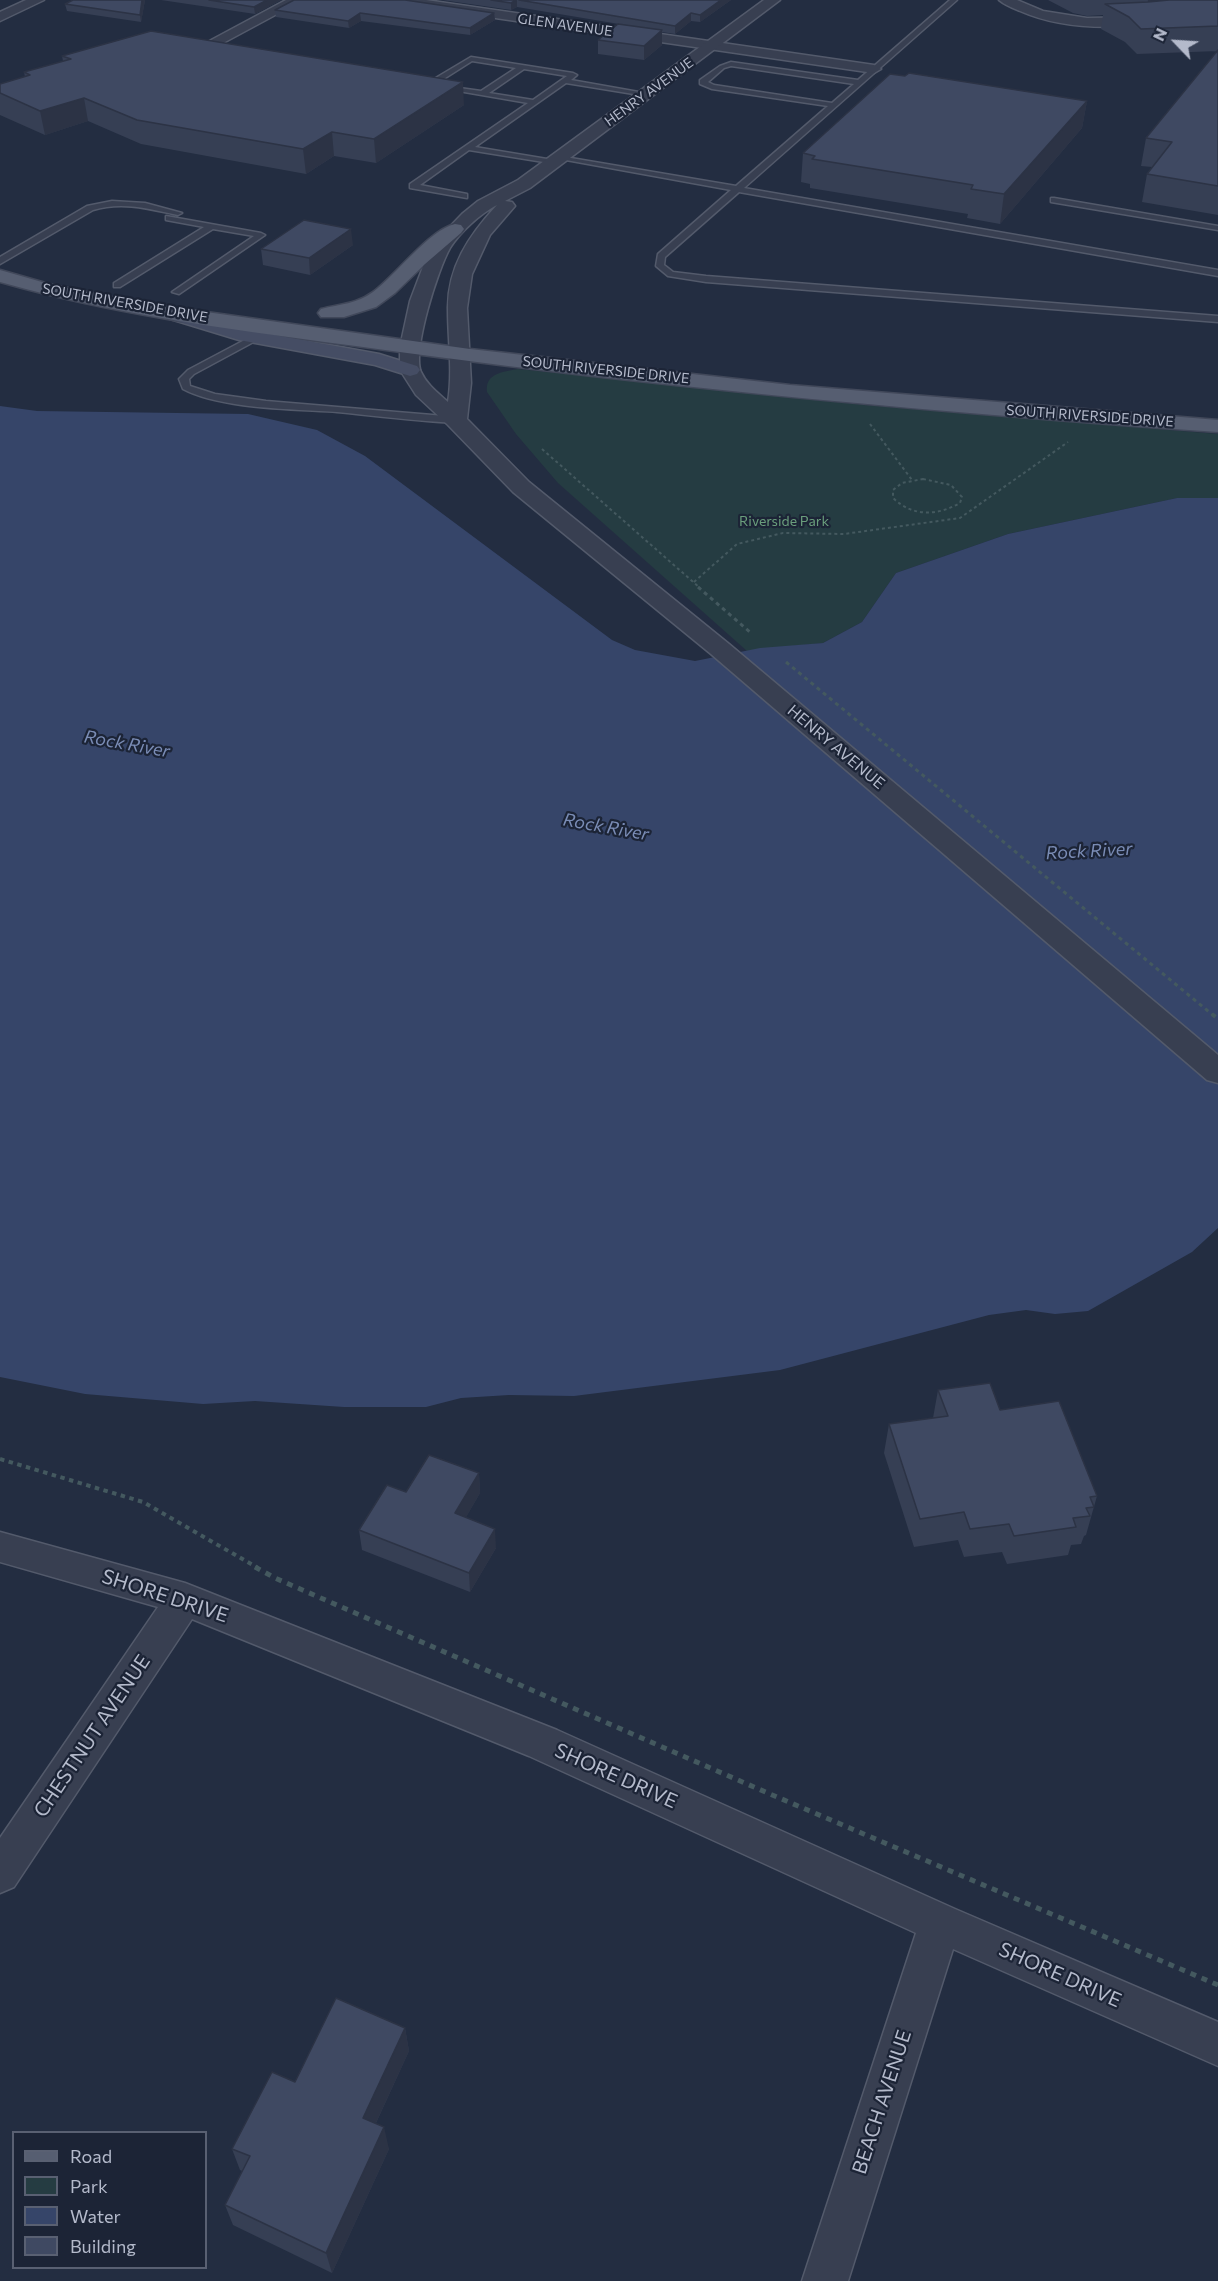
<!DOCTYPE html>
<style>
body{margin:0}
#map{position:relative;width:1218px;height:2281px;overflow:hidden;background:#232d41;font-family:Commissioner,sans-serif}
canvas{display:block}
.legend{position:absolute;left:12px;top:2131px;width:195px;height:138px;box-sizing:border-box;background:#1c2436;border:2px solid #596072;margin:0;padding:8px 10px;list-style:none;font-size:18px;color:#b4bacb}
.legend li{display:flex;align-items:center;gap:12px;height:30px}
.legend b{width:30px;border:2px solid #596072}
.north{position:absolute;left:1146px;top:12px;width:60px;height:60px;-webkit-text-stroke:4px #1c2436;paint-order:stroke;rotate:295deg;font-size:16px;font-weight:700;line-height:24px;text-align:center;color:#b4bacb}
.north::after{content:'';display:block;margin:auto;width:21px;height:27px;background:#b4bacb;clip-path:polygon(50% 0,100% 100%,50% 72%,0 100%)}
</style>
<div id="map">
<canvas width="1218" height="2281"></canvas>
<ul class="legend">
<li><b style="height:8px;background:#565e71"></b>Road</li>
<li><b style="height:16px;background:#253c42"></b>Park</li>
<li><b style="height:16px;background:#364569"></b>Water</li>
<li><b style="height:16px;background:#3f4962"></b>Building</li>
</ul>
<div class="north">N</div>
</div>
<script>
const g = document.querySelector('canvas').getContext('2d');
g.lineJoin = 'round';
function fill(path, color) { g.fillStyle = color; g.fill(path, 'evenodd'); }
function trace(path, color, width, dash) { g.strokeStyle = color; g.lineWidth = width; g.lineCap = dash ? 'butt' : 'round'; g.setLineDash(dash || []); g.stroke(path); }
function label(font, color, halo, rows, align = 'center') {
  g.font = font + ' Commissioner,sans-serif'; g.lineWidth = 4.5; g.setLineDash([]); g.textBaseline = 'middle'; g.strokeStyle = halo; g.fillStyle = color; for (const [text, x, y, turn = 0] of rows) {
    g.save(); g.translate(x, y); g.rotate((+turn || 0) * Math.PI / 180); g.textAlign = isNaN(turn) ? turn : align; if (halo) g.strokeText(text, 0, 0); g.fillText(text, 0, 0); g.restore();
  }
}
fill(new Path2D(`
 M518,369L864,405L1218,434V498H1177L1008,534L896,573L862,622L823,643L747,651L558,483L516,434L487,392C485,373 503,372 518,369Z`), '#253c42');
fill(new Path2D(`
 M0,406L37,411L248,414L317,430L365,456L612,640L635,650L695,661L760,648L823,643L862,622L896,573L1008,534L1177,498H1218V1228L1192,1252L1088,1311L1055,1314L1026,1310L989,1315L780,1370L574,1396L509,1395L461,1398L426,1407H344L255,1401L203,1404L85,1394L0,1377Z`), '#364569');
const service = new Path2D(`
 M950,0H957L744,188L1218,270V276L739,192L665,257L664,265L673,272L706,276L1218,316V322L706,282L668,276L656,266L658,254L731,190L555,158L559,156L736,186L828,106L712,89L700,84V80L720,66L731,62L858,80ZM731,66L854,84L832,103L714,85L708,82L724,68Z
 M471,57L573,73L577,75L571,80L650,94L646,96L566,83L475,147L553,160L557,162L556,164L469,150L420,185L467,194V198L410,188V184L528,103L441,88L445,86L481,91L516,68L472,61L431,87L424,85ZM524,69L567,76L533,100L489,93Z
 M1054,198L1218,226V230L1051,202V198Z
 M112,201L145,203L182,213L178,215C150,209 122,201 93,210L0,264V257L87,206Z
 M166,216L261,233L265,235L179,294L172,292L254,236L213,229L120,287H114V283L204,227L166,220Z
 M256,334L261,337L259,339L194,374L189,379L190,386L215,394L266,401L456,417L461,420L456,423C416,421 377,416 337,412C293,409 220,409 183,389L179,379L188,370Z`);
const minor = new Path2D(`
 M26,0H44L0,21V12Z
 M286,0H303L199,56H189L187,53Z
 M392,0H426L874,65L881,69L874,73L399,4Z
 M999,0H1017L1043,11L1087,18L1146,17L1218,8V16C1154,24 1081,38 1020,11C1013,8 1005,5 999,0Z
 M0,1532L185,1583L557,1730L955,1909L1218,2022V2066L953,1949L848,2281H802L916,1933L529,1756L192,1619L14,1887L0,1893V1838L158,1607L0,1562Z`);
const tertiary = new Path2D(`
 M764,0H780L530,188L505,201L512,202L515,206L490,235L472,274L467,308L471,383L467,419L529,482L729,644L1218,1055V1083L1207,1080L711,654L513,492L448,425L416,395L400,370V347L410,301L424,264L437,240L462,214L478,201L518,180ZM497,205C469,235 447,268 448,310C448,341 453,371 448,402C438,393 427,385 421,372C412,350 438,269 450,248C460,232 480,214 497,205Z`);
const secondary = new Path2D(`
 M174,308L242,329L379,354L417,366L420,370L417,374L410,376L375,365L239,340L167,318L164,314L167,310Z`);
const primary = new Path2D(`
 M455,224L461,225L464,229L461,233L425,264L395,293L376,307L344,317H321L318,313L321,309C340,304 357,304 373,292C396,275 429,230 455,224Z
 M0,270L49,284L135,302L470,349L790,385L1218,420V432C947,413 676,389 407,353C271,334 133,320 0,282Z`);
trace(service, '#535a6b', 3);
trace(minor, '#535a6b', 3);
trace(tertiary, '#535a6b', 3);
trace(secondary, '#535a6b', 3);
trace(primary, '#41485a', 3);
trace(new Path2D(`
 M870,424L912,480
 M542,449L700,588
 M923,479L951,485L962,497L960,503C937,516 913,517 893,498V490L902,483Z
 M694,582L737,544L783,533L844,534L960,518L1068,442`), '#44595f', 2, [3, 3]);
trace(new Path2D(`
 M698,587L751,633
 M786,662L1214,1016`), '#44595f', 3, [4, 4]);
trace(new Path2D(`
 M1212,1014L1218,1019
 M0,1459L143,1502L258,1568`), '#44595f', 4, [4.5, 4.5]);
trace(new Path2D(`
 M255,1567L275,1578L770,1794L1218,1985`), '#44595f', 5, [6, 6]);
fill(service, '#383f51');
fill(minor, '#383f51');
fill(tertiary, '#383f51');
fill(secondary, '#454d64');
fill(primary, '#565e71');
fill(new Path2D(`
 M145,0L141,22L67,11L65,4Z
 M161,0H281L255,14Z
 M442,0H731L700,22L691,21L675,34L662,32V45L644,60L598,54V40L619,24L517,7L511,10Z
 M1048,0H1218V215L1142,202L1147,174L1152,167L1141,166L1146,138L1218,51L1137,54L1125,42L1101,29L1103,15L1087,16L1073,13Z
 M275,10L494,13L495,20L470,35L361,21L349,28L276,17Z
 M62,56L464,105L376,163L334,156L306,174L141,144L88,121L45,135L0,115V84L25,77L24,72L63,61Z
 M1087,101L1082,128L1000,224L967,218L968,214L810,188V184L801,182L803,153Z
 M353,245L310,275L263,265L261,249Z
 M938,1390L1000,1410L1097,1496L1086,1535L1084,1536L1081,1544L1071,1545L1068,1555L1007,1564L1002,1552L964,1557L958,1540L914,1547L884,1453L889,1424L933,1418Z
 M479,1473L480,1493L466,1517L496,1548L470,1592L362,1550L359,1530L406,1492Z
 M405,2028L409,2051L376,2123L389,2149L332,2273L233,2225L225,2205L242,2171L240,2170L232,2149L295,2082Z`), '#363f54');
fill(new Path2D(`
 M142,0H145L141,22L140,15Z
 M267,0H281L255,14L254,7Z
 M517,0V7L511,10V3Z
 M721,0H731L700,22V15Z
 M1148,0H1218L1146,15Z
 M360,13L361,21L349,28L348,21Z
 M494,13L495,20L470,35V28Z
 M691,13V21L675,34V26Z
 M662,30V45L644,60V46Z
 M463,82L464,105L376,163L374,139Z
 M84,98L88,121L45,135L40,111Z
 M1087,101L1082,128L1000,224L1004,194Z
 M332,132L334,156L306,174L303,149Z
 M351,229L353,245L310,275L309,258Z
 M479,1473L480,1493L457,1533L455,1513Z
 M495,1529L496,1548L470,1592L469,1573Z
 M405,2028L409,2051L368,2140L363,2118Z
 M384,2127L389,2149L332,2273L326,2253Z`), '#2c3345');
const building = new Path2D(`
 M73,0H142L140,15L65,4Z
 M209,0H267L254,7Z
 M294,0H405L494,13L470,28L360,13L348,21L275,10Z
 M491,0H516L511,3Z
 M519,0H721L700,15L691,13L675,26Z
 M1169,0H1218V26L1141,29L1129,17L1105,4L1148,2Z
 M618,24L662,30L644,46L598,40Z
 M151,31L463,82L374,139L332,132L303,149L137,120L84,98L40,111L0,93V84L30,75L24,72L71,59L62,56Z
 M1218,50V186L1147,174L1172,142L1146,138Z
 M909,73L1087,101L1004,194L971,189L973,185L812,159L815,156L803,153L890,74L905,76Z
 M304,220L351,229L309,258L261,249Z
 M990,1383L1000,1410L1059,1401L1097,1496L1090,1497L1094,1507L1086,1508L1090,1516L1073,1518L1076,1527L1014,1536L1009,1524L970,1529L964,1512L920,1519L889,1424L948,1416L938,1390Z
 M429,1455L479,1473L455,1513L495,1529L469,1573L359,1530L387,1485L406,1492Z
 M336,1998L405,2028L363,2118L384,2127L326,2253L225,2205L250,2156L232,2149L272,2072L295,2082Z`);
fill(building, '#3f4962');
trace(building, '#2c3345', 1.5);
label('14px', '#b4bacb', '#1c2436', [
 ["GLEN AVENUE",565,25,8],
 ["HENRY AVENUE",649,92,-36],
 ["SOUTH RIVERSIDE DRIVE",125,303,10],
 ["SOUTH RIVERSIDE DRIVE",606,370,6],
 ["SOUTH RIVERSIDE DRIVE",1090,416,4]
]);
label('14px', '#6a9e7c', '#1c2436', [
 ["Riverside Park",784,521]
]);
label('16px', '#b4bacb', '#1c2436', [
 ["HENRY AVENUE",836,747,40]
]);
label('italic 18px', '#7a8cb5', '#1c2436', [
 ["Rock River",127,744,10],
 ["Rock River",606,827,10],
 ["Rock River",1089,851,-3]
]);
label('20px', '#b4bacb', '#1c2436', [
 ["SHORE DRIVE",165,1596,18],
 ["CHESTNUT AVENUE",92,1736,-56],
 ["SHORE DRIVE",616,1776,24],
 ["SHORE DRIVE",1060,1975,24],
 ["BEACH AVENUE",882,2102,-72]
]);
</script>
